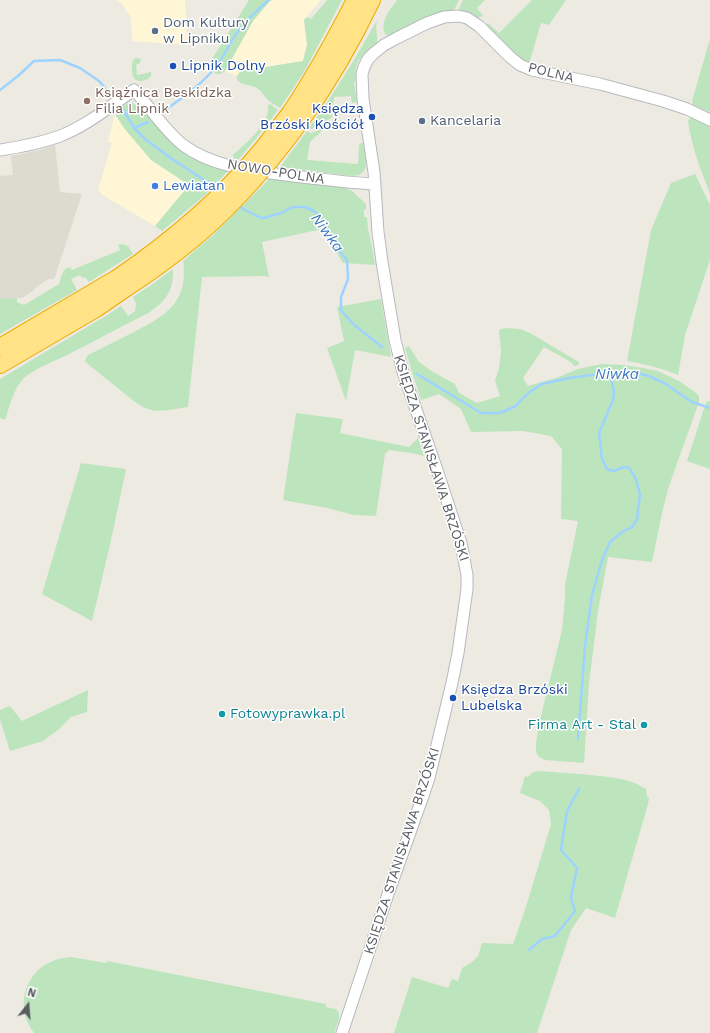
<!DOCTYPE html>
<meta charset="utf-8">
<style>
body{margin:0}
#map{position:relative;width:710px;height:1033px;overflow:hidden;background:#edebe1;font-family:"Work Sans",sans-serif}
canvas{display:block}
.north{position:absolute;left:8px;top:985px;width:40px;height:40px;-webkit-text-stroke:3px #fff;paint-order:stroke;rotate:17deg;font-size:11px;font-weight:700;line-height:16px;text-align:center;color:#595d62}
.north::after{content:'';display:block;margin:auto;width:14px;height:18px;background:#595d62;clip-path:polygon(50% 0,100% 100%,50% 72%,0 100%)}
</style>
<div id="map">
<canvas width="710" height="1033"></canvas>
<div class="north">N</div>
</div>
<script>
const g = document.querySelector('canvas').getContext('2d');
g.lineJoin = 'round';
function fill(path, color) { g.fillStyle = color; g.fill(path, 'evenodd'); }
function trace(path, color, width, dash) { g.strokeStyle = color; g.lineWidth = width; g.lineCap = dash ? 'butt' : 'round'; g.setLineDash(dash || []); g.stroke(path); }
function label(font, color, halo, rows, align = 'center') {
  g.font = font + ' "Work Sans",sans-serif'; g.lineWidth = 3; g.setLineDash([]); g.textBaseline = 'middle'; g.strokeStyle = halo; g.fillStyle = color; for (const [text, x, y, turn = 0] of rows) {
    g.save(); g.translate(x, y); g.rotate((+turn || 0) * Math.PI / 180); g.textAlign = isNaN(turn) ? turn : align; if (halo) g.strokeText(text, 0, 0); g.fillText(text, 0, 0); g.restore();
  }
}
fill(new Path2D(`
 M116,0H185L187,45L132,41L131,20L130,16L122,4Z
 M272,0H321L304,20L307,45L303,61L241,71L238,74L237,76L225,71L253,21L269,2Z
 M115,114L124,128L151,160L190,185L155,226L104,196L98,190L112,143L108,142Z`), '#fef6d4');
fill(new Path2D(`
 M55,145L60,192L82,194L55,277L53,279H48L35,288L33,291L22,298L0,299V176L13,175L11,156L40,150Z`), '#dddacf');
fill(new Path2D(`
 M249,0H272L269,2L253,21L225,71L221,74H216L210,67L214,61L212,59Z
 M327,0H342L304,72L280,108C276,105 269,102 266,98C263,94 261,90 255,87C250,85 239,85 237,79C236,76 239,73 241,71L303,61L307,45L304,20L307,17L311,19Z
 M397,0H459L454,10L453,11L389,36L385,34C380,20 390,10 397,0Z
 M463,0H485L477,8L483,16L477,18L465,12L458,11Z
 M532,0H566L549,25L541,23L529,64C513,55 500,41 487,28L486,25L488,23L499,33Z
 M377,20C375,29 378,34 377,43C364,55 353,59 356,80L354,82L357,102L352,103L351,96L334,97L332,117L323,124L311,129L309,128C335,92 356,58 377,20Z
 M710,39V112L693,105L692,101Z
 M136,58L141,59L139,64H137L136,66L137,72L136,73L138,75L151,72C151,74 152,76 149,78C146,81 137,83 134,78C132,76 132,71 132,68C132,64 132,62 134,59Z
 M128,103C133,102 135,104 139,108L141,106C167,140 186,160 229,170L205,195L162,231L155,226L189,185L151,160L124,128L115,114L117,111Z
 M270,104L278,110L259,135L238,160H235L233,156V155C246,143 271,123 268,105Z
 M695,117L710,125V194C701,170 691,146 688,121L690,118Z
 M325,128L310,142L307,160L358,164L359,145L361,143H363C366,157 372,176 351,176L280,167L307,131L311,133Z
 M695,174L710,205V260L685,335L678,375C661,368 645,364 627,361L651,230L671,183Z
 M270,178L348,188V190H351L366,204V209L364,210V217H367L368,230L371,241L375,265L343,263L322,229L262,242L269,277L264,276L202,277L188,407L170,410L154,411L145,408L135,402L89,365L85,361L86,358L88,355C103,348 117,340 132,333C165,316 189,303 183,261L212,236Z
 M122,244L128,246L133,254L89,282L86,278L81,277L80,275L71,279L77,290L0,334V299L17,298V302L24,305L59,284C61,278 62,268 70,267L72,270L120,250L118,245Z
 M173,269C174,282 170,295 160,304C157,307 153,309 150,312C124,325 99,339 73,352C58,360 37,367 24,378C13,389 10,406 5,420L0,418V379L109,314L121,306L128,316L135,311L136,304L133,297L154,283Z
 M381,299L391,357L355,350L346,401L327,348L344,341L337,307Z
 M505,328L520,329L530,333L579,362V365L574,366L571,362L544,347L523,378L528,386L556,378L578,369L601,364L623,365L643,368L658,371L679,381L695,392L699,396V402L669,486L663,509L652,562L608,557L598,611L589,684L584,763L545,760L539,757L536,752V742L541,716L562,630L565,597V585L578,521L561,519L562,449L551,436L523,431L471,432L461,409L439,394L421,400L412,372L405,348L409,346L419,362L433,372L455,384L459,393L477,403L500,396L495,381L499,368L501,352L499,330Z
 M710,401V469L687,461L706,402Z
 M296,413L343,419L340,433L409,447L418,438L424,456L411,453L389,450L385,454L376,516L353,515L327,508L283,500Z
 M81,463L126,469L110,545L92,621L42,594L63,523Z
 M88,690L87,712L71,717L59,729L43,741L10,751L0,720V710L10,706L22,721Z
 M539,771C552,772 566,773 579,774C599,776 629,777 646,789L647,797L649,798L648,804L615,918L586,908L571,930L537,1033H394L412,977L448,988L452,979L458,981L462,968L472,962L478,956L482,943L513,944L525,910L551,824L549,810L540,801L520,793L525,776L528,777L533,772Z
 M71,957L106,963L107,961L326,1004V1007C329,1008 333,1008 335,1009C344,1012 336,1027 334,1033H34C29,1026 24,1017 24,1007C22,988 35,967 53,961C59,958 65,958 71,957Z`), '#bce5bd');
trace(new Path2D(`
 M0,90L18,76L34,61L60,60L80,68L99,81L115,99
 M120,104L134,128L148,122
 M164,111C183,97 203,84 217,65C225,55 229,43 237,33C246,21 257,10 269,0
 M134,128L145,139L172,159L218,189
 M238,204L243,209L259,217L264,218L281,213L293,207H305L314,211L320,218L329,239L347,260L348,279L341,297V310L353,324L382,347
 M417,374L481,413H500L516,406L524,397L531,391L542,384L569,378L592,375L632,372L649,376L664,383L692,402L710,408
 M578,739L585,646L592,595L602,560L610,542L622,532L632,527L637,519L640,495L636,479L629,468L624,467L614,471L607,469L602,459L599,433L613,400L614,391L610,374
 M529,950L542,939L555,936L575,911L571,898L577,868L561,850L567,811L579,789`), '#9fd3ff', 2.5);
const tertiary = new Path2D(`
 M0,150C20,147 41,143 60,136C88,125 110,106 134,90C151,108 163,129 183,145C214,168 256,171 293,176C321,179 348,183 375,184
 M342,1033L388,894L423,796L429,778L452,683L458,653L467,589V575L461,543L437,470L403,372L395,340L382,262L378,232L374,172L363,99L362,74L364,67L368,59L374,53L384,45L397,38L427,23L444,17L458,16L467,18L479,26L510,57L520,65L532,70L600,84L663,101L687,109L710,120`);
const motorway = new Path2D(`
 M290,113C314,77 335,39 355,0
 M301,121C329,82 351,44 372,0
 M0,347L117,278
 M0,365L96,309L125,289`);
trace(tertiary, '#b6b9be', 13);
trace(motorway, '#eea900', 18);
trace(tertiary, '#fff', 11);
trace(motorway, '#ffe386', 16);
const motorwayBridge = new Path2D(`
 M117,278C171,241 221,199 262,149C272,137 280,125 290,113
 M125,289C144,277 162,264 180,250C226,214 266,169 301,121`);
trace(motorwayBridge, '#eea900', 18, []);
trace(motorwayBridge, '#ffe386', 16);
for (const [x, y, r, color] of [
 [155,31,4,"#5c6f8a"],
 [173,66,4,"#1a4fb4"],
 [87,101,4,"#8d6e63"],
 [372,117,4,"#1a4fb4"],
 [422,121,4,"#5c6f8a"],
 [155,186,4,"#3f7fe0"],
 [453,698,4,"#1a4fb4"],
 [222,714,4,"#0f9aa8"],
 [644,725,4,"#0f9aa8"]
]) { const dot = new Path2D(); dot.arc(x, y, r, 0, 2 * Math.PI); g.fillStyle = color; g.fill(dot); trace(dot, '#fff', 1.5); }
label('14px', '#4e5e75', '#fff', [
 ["Dom Kultury",163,23],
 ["w Lipniku",163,39],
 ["Kancelaria",430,121]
], 'left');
label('14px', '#164399', '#fff', [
 ["Lipnik Dolny",181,66],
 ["Księdza",364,109,"right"],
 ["Brzóski Kościół",364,125,"right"],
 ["Księdza Brzóski",461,690],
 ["Lubelska",461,706]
], 'left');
label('14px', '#595d62', '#fff', [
 ["POLNA",551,73,14],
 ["NOWO-POLNA",276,172,9],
 ["KSIĘDZA STANISŁAWA BRZÓSKI",431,458,72],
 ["KSIĘDZA STANISŁAWA BRZÓSKI",402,851,-72]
]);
label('14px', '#785e54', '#fff', [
 ["Książnica Beskidzka",95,93],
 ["Filia Lipnik",95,109]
], 'left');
label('14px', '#366cbe', '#fff', [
 ["Lewiatan",163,186]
], 'left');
label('14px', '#0d838f', '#fff', [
 ["Fotowyprawka.pl",230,714],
 ["Firma Art - Stal",636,725,"right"]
], 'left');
label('italic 15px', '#3d78bc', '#fff', [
 ["Niwka",327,233,54],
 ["Niwka",617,375]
]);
</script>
